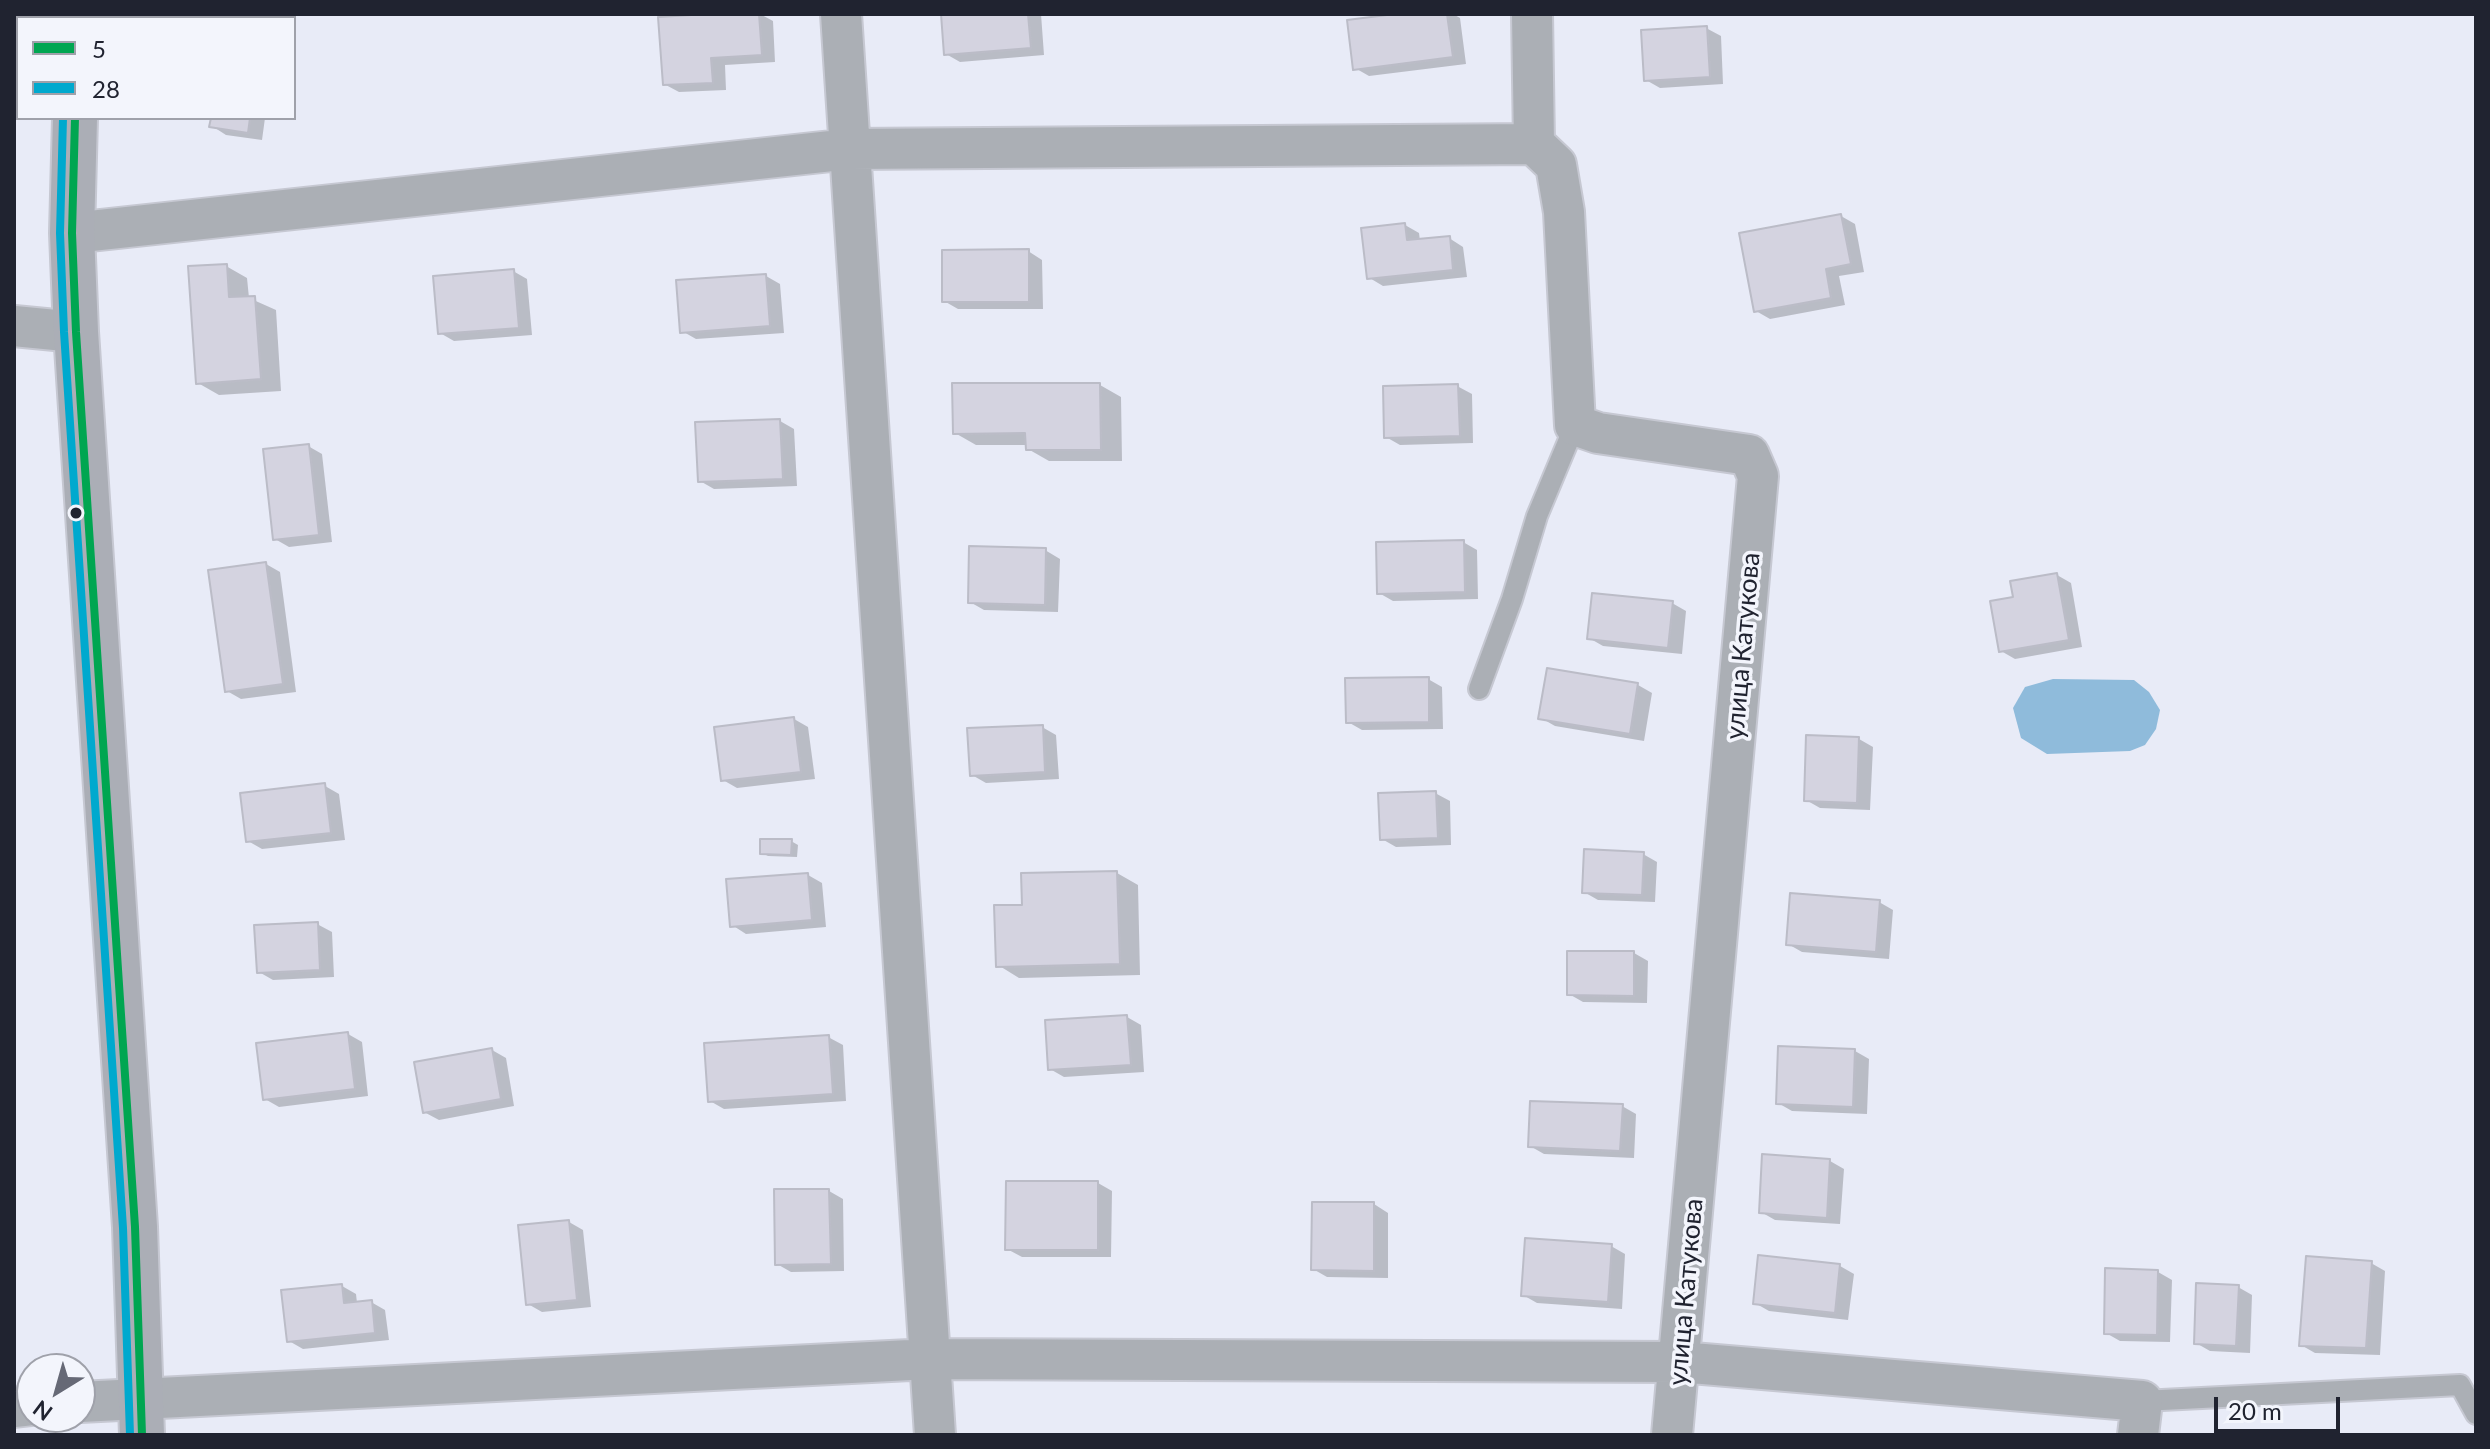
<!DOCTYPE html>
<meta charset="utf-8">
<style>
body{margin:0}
#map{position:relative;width:2490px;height:1449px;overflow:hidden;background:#e8ebf7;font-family:Lato,sans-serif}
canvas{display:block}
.frame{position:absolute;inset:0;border:16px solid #202330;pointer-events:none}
.legend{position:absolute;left:16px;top:16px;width:280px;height:104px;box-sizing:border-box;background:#f3f5fc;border:2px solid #9fa1aa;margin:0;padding:10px 14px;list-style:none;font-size:24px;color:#202330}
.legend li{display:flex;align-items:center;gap:16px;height:40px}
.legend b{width:40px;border:2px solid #9fa1aa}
.north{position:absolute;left:16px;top:1353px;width:80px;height:80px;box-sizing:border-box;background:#f3f5fc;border:2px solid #9fa1aa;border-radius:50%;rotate:217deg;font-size:22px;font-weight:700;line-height:32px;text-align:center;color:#202330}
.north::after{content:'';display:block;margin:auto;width:28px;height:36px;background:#666976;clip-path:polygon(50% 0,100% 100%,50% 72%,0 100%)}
.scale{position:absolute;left:2214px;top:1397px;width:126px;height:36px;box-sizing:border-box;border:4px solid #202330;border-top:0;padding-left:10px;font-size:24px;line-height:28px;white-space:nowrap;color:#202330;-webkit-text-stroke:6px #f3f5fc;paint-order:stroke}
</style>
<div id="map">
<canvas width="2490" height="1449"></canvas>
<div class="frame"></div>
<ul class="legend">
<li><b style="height:10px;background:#00a651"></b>5</li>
<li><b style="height:10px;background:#00a9ce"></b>28</li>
</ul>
<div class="north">N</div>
<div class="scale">20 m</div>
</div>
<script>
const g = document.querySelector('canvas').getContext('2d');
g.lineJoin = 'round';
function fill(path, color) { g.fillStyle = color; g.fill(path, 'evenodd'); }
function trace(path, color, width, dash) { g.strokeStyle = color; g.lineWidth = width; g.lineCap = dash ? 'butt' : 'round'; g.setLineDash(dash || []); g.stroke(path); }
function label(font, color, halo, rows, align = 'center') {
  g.font = font + ' Lato,sans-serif'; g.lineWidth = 7; g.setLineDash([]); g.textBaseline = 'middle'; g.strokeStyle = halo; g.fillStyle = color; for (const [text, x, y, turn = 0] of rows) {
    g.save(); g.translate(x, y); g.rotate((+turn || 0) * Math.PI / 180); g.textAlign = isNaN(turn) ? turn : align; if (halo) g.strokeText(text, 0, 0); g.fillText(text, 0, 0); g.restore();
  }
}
fill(new Path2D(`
 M2053,679L2134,680L2149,692L2160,710L2156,729L2145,745L2130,751L2047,754L2021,738L2013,708L2025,687Z`), '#8fbbdb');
fill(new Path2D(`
 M743,14H760L773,21L775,62L725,65L726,90L679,92L664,84Z
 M943,14H1041L1044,55L960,62L946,54Z
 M1411,14H1453L1460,18L1466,64L1369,76L1355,68Z
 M1706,28L1721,36L1723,84L1660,88L1646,80Z
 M195,118H265L262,140L226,135L212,126V120Z
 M1841,216L1855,224L1864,272L1839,276L1845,305L1770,319L1756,311Z
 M1405,225L1419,233L1420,241L1449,238L1463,247L1467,277L1383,286L1368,277Z
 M1028,251L1042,260L1043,309H958L944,301Z
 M226,266L247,278L249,298L276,310L281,391L219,395L198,383Z
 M513,271L527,279L532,335L454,341L440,333Z
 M766,276L780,284L784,333L696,339L682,331Z
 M1100,385L1121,397L1122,461H1049L1028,449V445H976L955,433Z
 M1457,386L1472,394L1473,443L1400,445L1386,437Z
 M780,421L794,429L797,486L714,489L700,481Z
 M308,446L322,454L332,542L289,547L275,539Z
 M1463,542L1477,550L1478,599L1393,601L1379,593Z
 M1045,550L1060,559L1058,612L984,610L970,602Z
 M266,564L280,572L296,692L241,699L227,691Z
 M2057,575L2071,583L2082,647L2015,659L2001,651L2015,598Z
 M1672,603L1686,611L1682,654L1603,646L1589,638Z
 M1549,670L1638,685L1652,693L1644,741L1555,726L1541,718Z
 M1428,679L1442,687L1443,729L1362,730L1348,722Z
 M794,719L808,727L815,779L737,788L723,780Z
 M1042,727L1056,735L1059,779L986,783L972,775Z
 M1859,739L1873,747L1870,810L1820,808L1806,800Z
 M325,786L339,794L345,840L262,849L248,841Z
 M1435,793L1450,801L1451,845L1396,847L1382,839Z
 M791,841L798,845L797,857L768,856L762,853Z
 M1643,854L1657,862L1655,902L1598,900L1584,892Z
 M1117,873L1138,885L1140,975L1019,978L998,965L1024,907Z
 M808,875L822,883L826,927L746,934L732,925Z
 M1879,902L1893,910L1889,959L1802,952L1788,944Z
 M317,924L332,932L334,977L273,980L259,972Z
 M1634,953L1648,961L1647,1003L1583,1002L1569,994Z
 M1127,1017L1141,1025L1144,1072L1064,1077L1050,1069Z
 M348,1034L362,1042L368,1096L279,1107L265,1099Z
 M828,1037L843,1045L846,1101L724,1109L710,1101Z
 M492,1050L506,1058L514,1106L439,1120L424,1112Z
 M1855,1051L1869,1059L1867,1114L1792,1111L1778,1103Z
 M1622,1106L1636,1114L1634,1158L1544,1154L1530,1146Z
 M1830,1161L1844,1169L1840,1224L1775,1220L1761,1212Z
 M1098,1183L1112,1191L1111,1257H1022L1007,1249Z
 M829,1191L843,1199L844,1271L791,1272L777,1264Z
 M1374,1204L1388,1213V1278L1327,1277L1313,1269Z
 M569,1222L583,1230L591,1307L542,1312L528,1304Z
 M1611,1246L1625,1254L1622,1309L1537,1303L1523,1295Z
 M2371,1263L2385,1271L2380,1355L2315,1353L2301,1345Z
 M1840,1266L1854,1274L1848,1320L1769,1311L1755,1303Z
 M2158,1272L2172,1280L2170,1342L2120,1341L2106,1333Z
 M342,1286L356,1294L357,1303L371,1302L385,1310L389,1340L303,1349L289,1341Z
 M2238,1287L2252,1295L2250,1353L2210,1351L2196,1343Z`), '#0003');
const building = new Path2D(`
 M708,14H759L762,55L711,58L713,83L663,85L658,17Z
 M941,14H1028L1031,48L944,55Z
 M1395,14H1447L1453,57L1353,70L1347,20Z
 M1707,26L1710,77L1644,81L1641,30Z
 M211,118H250L248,133L209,127Z
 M1841,214L1851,264L1826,269L1831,298L1754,312L1739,233Z
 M1405,223L1407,240L1450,236L1453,270L1367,279L1361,228Z
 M1029,249V302H942V250Z
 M227,264L229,297L255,296L261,379L196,384L188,266Z
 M514,269L519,328L438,334L433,276Z
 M766,274L770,326L680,333L676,280Z
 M952,383H1100L1101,450H1026L1025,433L953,434Z
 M1458,384L1460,436L1384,438L1383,386Z
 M780,419L783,479L698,482L695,422Z
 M309,444L319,535L273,540L263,449Z
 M1464,540L1465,592L1377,594L1376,542Z
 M969,546L1046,548L1045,605L968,603Z
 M266,562L283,684L225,692L208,570Z
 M2057,573L2069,640L1999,652L1990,601L2013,597L2010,581Z
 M1592,593L1673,601L1668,648L1587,639Z
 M1547,668L1638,683L1630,734L1538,719Z
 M1429,677V722L1346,723L1345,678Z
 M794,717L801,772L721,781L714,727Z
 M1043,725L1045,772L970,776L967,728Z
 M1806,735L1859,737L1857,803L1804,801Z
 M325,783L331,833L246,842L240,793Z
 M1436,791L1438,838L1380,840L1378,793Z
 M760,839H792L791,855L760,854Z
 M1584,849L1644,852L1642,895L1582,893Z
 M1117,871L1120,964L996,967L994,905H1022L1021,873Z
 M808,873L812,920L730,927L726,879Z
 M1790,893L1880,900L1876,952L1786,945Z
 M318,922L320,970L257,973L254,925Z
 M1567,951H1634V996L1567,995Z
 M1127,1015L1131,1065L1048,1070L1045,1020Z
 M348,1032L355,1089L263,1100L256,1043Z
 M829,1035L833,1094L708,1102L704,1043Z
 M1778,1046L1855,1049L1853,1107L1776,1104Z
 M492,1048L501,1099L423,1113L414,1062Z
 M1530,1101L1623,1104L1620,1151L1528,1147Z
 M1762,1154L1830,1159L1827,1218L1759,1213Z
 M1006,1181H1098V1250H1005Z
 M774,1189H829L831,1264L775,1265Z
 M1312,1202H1374V1271L1311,1270Z
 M569,1220L577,1300L526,1305L518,1225Z
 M1525,1238L1612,1244L1608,1302L1521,1296Z
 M1758,1255L1840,1264L1835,1313L1753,1304Z
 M2306,1256L2372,1261L2366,1348L2299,1346Z
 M2105,1268L2158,1270L2157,1335L2104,1334Z
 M2196,1283L2239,1285L2236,1346L2194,1344Z
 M342,1284L344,1303L372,1300L375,1333L287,1342L281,1290Z`);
fill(building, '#d4d3e0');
trace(building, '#bbbcc7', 2);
const lane = new Path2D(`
 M1479,689L1512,599L1537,516L1575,425
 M2142,1401L2460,1385L2476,1414`);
const street = new Path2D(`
 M841,14L935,1435
 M1532,14L1534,144L1556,165L1564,212L1575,425L1598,433L1749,455L1758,476L1672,1435
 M72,233L850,149L1534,144
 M14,326L76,332
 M80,1402L930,1359L1680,1362L2142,1401L2138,1435
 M14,1407L32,1405`);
const secondary = new Path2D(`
 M78,18V14
 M75,118L72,233L76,332L135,1227L142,1435`);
trace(lane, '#c6c8d2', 24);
trace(street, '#c6c8d2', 44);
trace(secondary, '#c6c8d2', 48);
trace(lane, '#abafb5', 20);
trace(street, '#abafb5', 40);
trace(secondary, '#abaeb6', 44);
trace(new Path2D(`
 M75,118L72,233L76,332L135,1227L142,1435`), '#00a651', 8);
trace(new Path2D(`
 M63,118L60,233L64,332L123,1228L130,1435`), '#00a9ce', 8);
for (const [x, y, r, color] of [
 [76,513,7,"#202330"]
]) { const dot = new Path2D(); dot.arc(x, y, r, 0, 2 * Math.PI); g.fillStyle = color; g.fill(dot); trace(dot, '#f3f5fc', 3); }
label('26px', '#202330', '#f3f5fc', [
 ["улица Катукова",1743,646,-85],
 ["улица Катукова",1686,1292,-85]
]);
</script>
